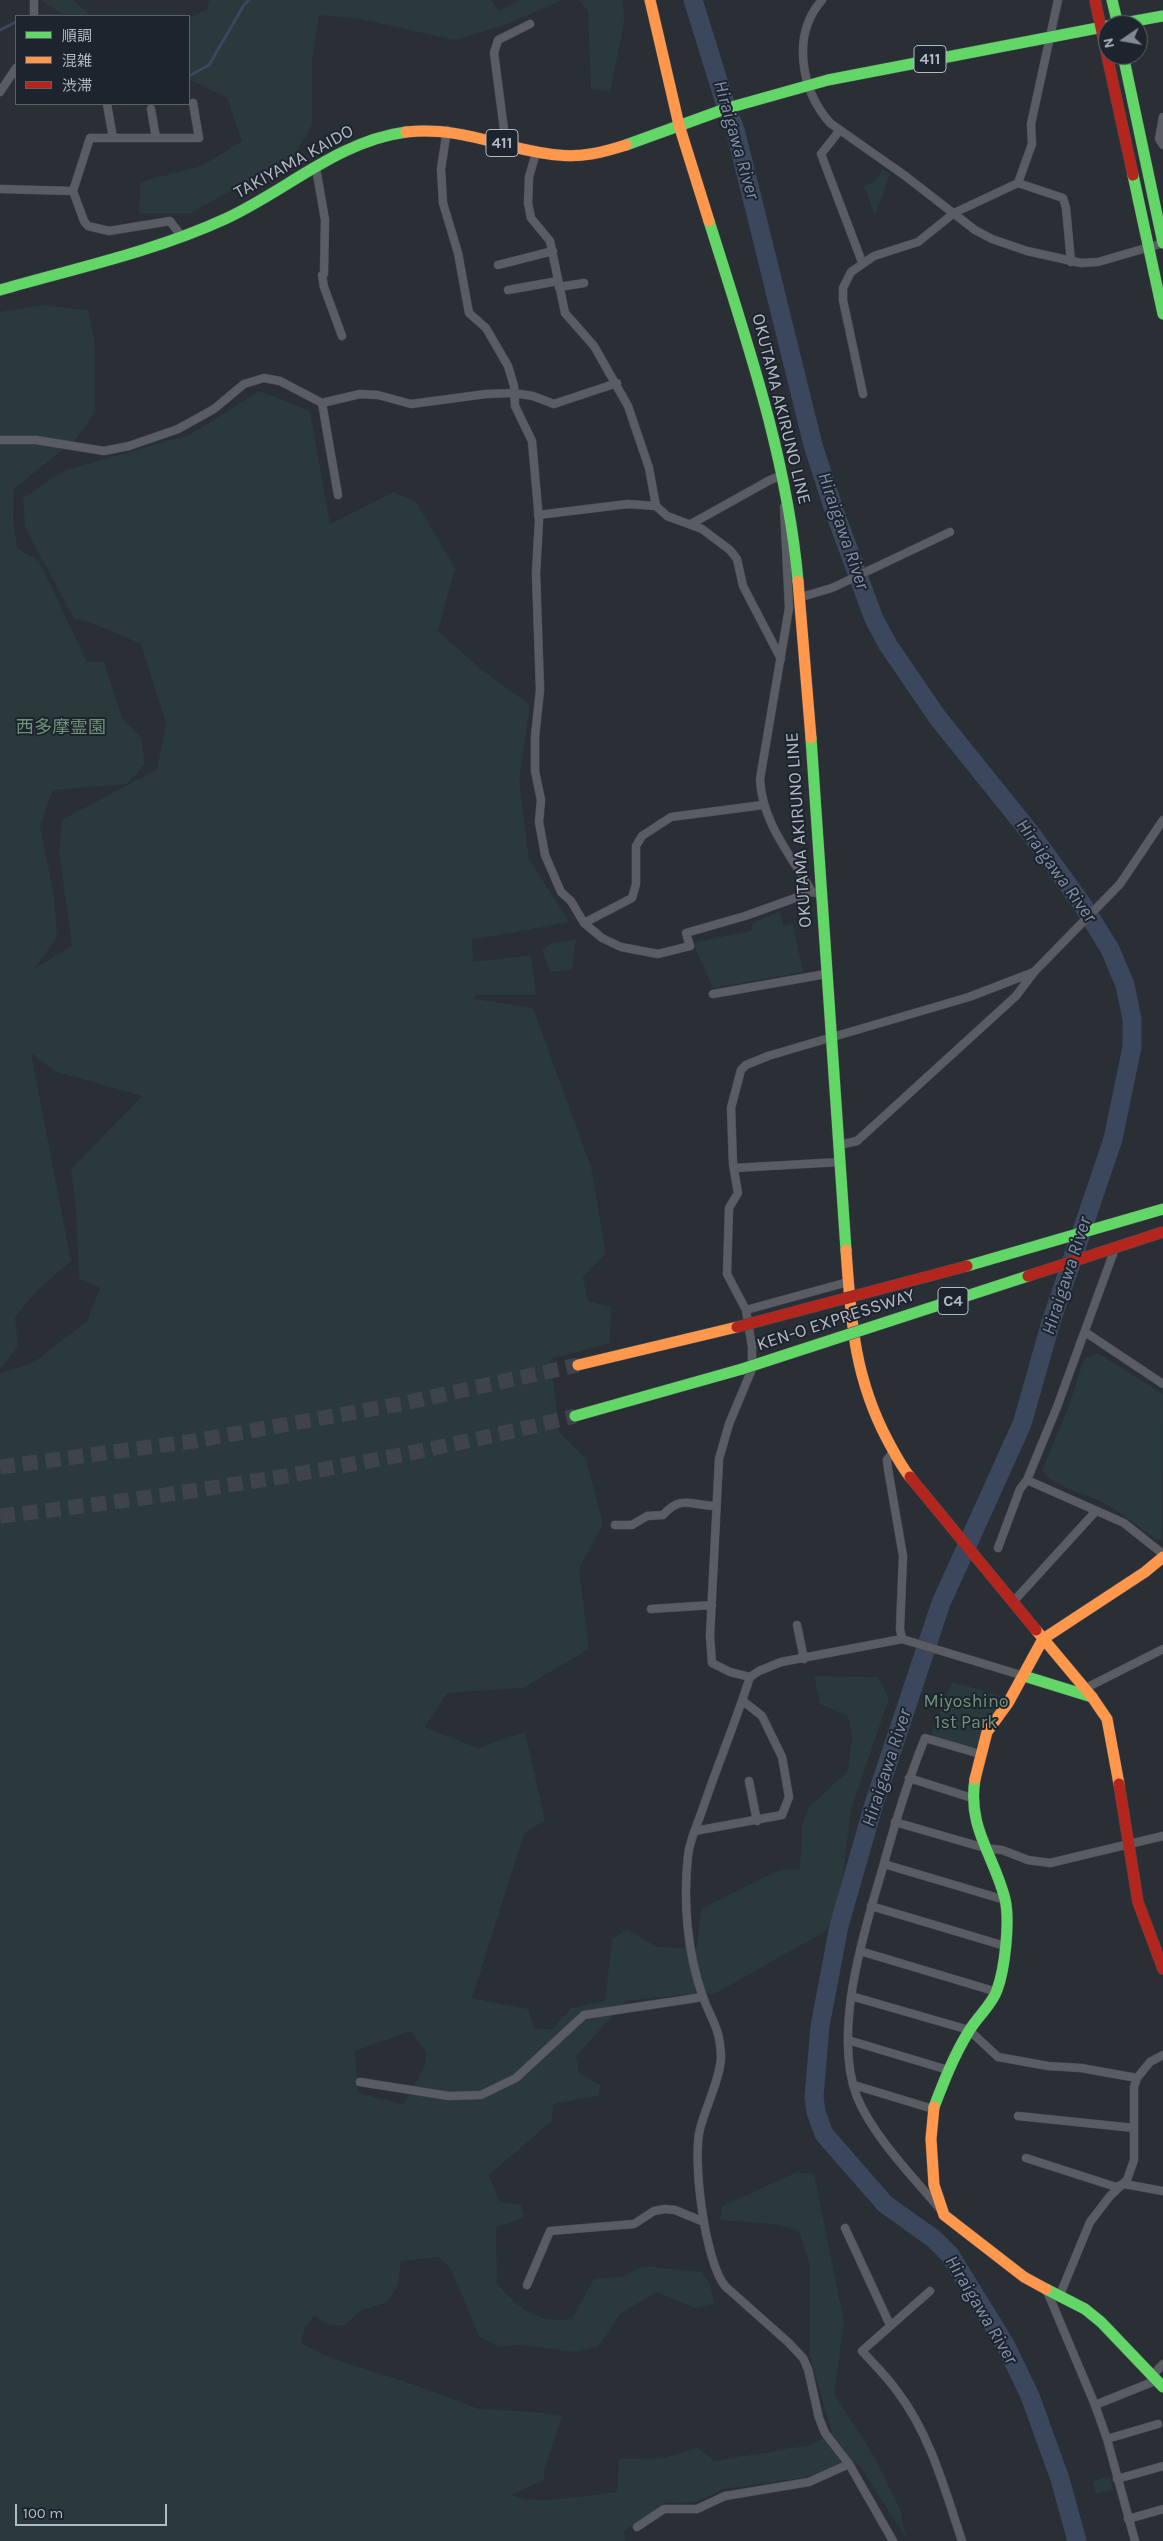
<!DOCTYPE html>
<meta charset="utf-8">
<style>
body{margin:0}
#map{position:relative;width:1163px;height:2541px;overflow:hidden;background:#2a2e35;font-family:Karla,"Noto Sans JP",sans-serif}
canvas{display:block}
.legend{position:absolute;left:15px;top:15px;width:175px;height:90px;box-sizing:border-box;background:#1e242e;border:1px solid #5a606a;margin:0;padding:6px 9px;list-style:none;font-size:15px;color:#b4bac5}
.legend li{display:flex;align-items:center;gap:10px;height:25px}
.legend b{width:25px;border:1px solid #5a606a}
.north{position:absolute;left:1098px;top:15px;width:50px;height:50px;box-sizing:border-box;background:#1e242e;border:1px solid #5a606a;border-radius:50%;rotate:258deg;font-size:14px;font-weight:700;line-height:20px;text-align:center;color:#b4bac5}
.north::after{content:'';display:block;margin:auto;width:18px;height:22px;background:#848993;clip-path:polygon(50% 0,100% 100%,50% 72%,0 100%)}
.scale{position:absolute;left:15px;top:2504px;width:152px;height:22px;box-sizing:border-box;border:2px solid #b4bac5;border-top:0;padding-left:6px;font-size:15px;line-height:18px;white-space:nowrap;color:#b4bac5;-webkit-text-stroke:4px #1e242e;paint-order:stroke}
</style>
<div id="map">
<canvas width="1163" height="2541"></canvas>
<ul class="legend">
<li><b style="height:6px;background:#63d668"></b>順調</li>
<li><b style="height:6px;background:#ff974d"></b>混雑</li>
<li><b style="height:6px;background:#b3261e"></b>渋滞</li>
</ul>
<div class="north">N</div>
<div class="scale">100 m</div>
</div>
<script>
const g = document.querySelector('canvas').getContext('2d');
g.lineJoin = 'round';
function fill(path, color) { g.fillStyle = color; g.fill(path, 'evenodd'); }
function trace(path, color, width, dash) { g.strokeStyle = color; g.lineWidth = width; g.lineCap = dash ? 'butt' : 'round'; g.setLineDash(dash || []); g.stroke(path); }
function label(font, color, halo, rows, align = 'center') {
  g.font = font + ' Karla,"Noto Sans JP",sans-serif'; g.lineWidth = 4; g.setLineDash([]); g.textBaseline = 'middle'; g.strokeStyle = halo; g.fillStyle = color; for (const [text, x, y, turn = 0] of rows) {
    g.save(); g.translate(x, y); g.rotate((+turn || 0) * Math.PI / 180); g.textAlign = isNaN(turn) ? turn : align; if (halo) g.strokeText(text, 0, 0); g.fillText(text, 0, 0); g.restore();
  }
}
fill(new Path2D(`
 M41,0H73L92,16H65Z
 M209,0H491L499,11L519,0H562L508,24L454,40L360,19L319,15L312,61V125L294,156L191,213H139L140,182L201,166L242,141L227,98L189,79V18L207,9Z
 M579,0H623L624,23L610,92L591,89L588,11Z
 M883,169L890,174L875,215L864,186L874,182Z
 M41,305L88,310L95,344V412L76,439L14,489L13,517L17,548L39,561L87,662H104L123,720L142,739L144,765L127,784L53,790L40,826L54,896L57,937L35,968L72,946L59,851L62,820L157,769L166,724L141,644L89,622L74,619L25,527L23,498L63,471L189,435L260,391L310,411L330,524L393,492L416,502L455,568L438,631L481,669L530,705L519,780L529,859L569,922L472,940L473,962L531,955L536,995H475L474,999L533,1008L591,1167L606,1253L583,1277L588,1301L611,1307L610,1343L551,1359L559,1432L586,1459L603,1524L579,1569L589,1649L523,1688L447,1693L425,1727L478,1748L525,1732L545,1820L524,1834L472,1998L528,2009L534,2028L552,2029L571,2008L605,2001L612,1939L627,1929L657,1947L697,1948L701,1909L779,1870L800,1869L802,1826L809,1807L848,1771L852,1736L848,1716L820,1704L814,1676L878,1677L889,1698L851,1810L840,1898L826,1931L714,1994H688L626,2001L576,2056L579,2073L601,2085L598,2096L553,2104L552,2121L489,2175L499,2202L521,2205L524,2218L496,2227L497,2284C521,2310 535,2323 572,2319L594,2279L624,2276L643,2266L701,2272L710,2284L714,2304L695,2308L656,2292L620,2314L598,2347L575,2352L519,2345L499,2347L479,2336L451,2269L439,2257L401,2261L398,2286L387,2302L360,2311L345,2325L331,2326L314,2316L305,2327L301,2343L334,2359L415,2385L479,2409L536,2412L562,2416L544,2470V2480L512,2495C540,2506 587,2495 617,2492L619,2459L665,2458L685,2451L698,2448L714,2461L811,2445L832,2432L810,2357V2265L799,2231C770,2219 749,2225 720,2219L722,2206L797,2172L814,2174L844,2322L834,2394L874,2456L900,2509L906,2538L858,2463L802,2478L724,2489L696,2502L664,2503L624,2531L625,2541H0V1373L33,1363L87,1321L100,1288L79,1279L76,1211L71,1169L142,1096L54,1071L31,1053L71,1261L36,1292L15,1317L18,1346L0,1369V312ZM411,2031L426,2052L425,2065L404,2104L358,2093L355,2051Z
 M780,911L783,926L793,924L803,972L713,988L693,943L753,930L752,923Z
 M576,939L572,970L550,972L542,950L551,943Z
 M1098,1353L1163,1394L1162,1539H1155C1137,1525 1120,1512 1100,1501C1082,1492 1053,1487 1042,1470L1067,1411L1084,1359Z
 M952,1682L1006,1697L977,1746L973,1749L934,1737L932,1732Z
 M1110,2477L1113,2489L1096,2494L1092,2481Z`), '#2a393b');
trace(new Path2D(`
 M42,16H61
 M0,30L16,22
 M189,76L209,65L244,5L249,0`), '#3b475c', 3);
trace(new Path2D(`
 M693,0L725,103L736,133L813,445L835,513L874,619L888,645L938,718L1032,835L1082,904L1110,949L1125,985L1132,1019V1047L1113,1139L1051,1322L1022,1424L941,1603L874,1804L839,1926L820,2026L814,2097L816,2112L824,2134L885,2204L934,2239L950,2255L1006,2346L1030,2396L1060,2479L1077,2541`), '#3b475c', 19);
trace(new Path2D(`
 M0,1467L194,1441L400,1404L578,1365
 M0,1516C193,1494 386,1463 575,1416`), '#3f434b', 15, [15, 8]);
const street = new Path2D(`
 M34,0V16
 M822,0C791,35 801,90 830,123L904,175L975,230L992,239L1027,251L1081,263L1098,262L1163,243
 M0,92L16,68
 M107,104L113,138
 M151,109L156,138
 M1163,117L1159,139L1163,145
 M447,130L441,169L443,203L458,253L469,313L486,328L508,366L514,386L515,406L532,441L539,520L536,573L540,690L535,737V771L541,800L539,822L545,855L561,892L571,901L584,923L602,938L621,947L658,954L690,946L686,933L745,916L812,892
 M840,130L821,154L862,262
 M506,145L494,53L498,40L530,24
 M536,153L529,177L528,203L531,218L550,241L565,313L594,346L628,406L649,468L656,506L667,516L702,529L730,550L737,559L743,586L781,659
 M316,168L325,220L324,274L322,275L324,287L342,336
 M1018,183L1032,144L1031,124L1058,0
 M0,189L73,191
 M182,237L170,221L109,231L88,226L84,221L73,191L90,138H199L193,103
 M498,265L553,251
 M559,287L584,283
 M508,290L558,281
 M863,394L843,300V288L851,272L874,256L918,242L954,213L1018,183L1063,198L1066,208L1071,262
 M322,403L338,495
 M0,440H36L104,451L129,446L178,429L214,409L244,384L264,378L280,381L322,403L360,394L378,395L411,404L486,394L513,393L533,396L554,404L617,383
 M784,507L789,608L760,779C762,823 791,855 812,892L817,893
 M538,515L628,504L656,506
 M691,524L770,480L783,475V478
 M801,597L832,588L950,532
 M584,923L632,898L636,884V846L642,836L671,817L763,805
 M713,994L826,974
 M839,1145L857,1141L1016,996L1034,972L1120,884L1163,820
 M734,1168L840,1162
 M746,1310L848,1282
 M1085,1332L1163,1384
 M893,1452L887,1460L888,1469L903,1556L900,1629L902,1639
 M1027,1480L1124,1523L1163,1554
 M615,1525H632L647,1516L663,1515C681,1495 690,1505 715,1506
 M998,1548L1020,1489L1027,1480L1057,1407L1113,1254
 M1013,1602L1095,1512
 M651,1609L712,1605
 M797,1625L804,1659
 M750,1677L730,1672L712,1663L710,1636L719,1459L729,1424L752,1369V1347L746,1310L727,1274L729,1208L738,1193L733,1164L731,1108L741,1070L746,1065L768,1056L969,997L1034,972
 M1084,1689L1163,1649
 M909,1778L972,1798
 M749,1781L757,1821
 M895,1822L985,1848L1002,1850L1028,1860L1050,1863L1163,1836
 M695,1831L782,1815L789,1797L782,1757L762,1716L743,1701
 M884,1864L1005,1900
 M871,1906L1005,1946
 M860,1951L997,1992
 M851,1996L969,2030L998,2057L1048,2066L1081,2068L1137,2078L1150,2062L1163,2055
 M848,2040L948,2070
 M360,2082L449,2096L481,2095L516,2078L584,2015L703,1997
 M854,2085L933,2109
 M1018,2116L1134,2128
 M1026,2158L1116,2187L1124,2184L1163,2191
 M940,2209C913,2177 873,2136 857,2097C832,2032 864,1931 883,1867C895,1823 908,1780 925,1738L980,1754
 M845,2228L890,2325
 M527,2285L550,2231L634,2224L654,2211L665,2209L675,2210L704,2222
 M930,2291L862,2351C874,2364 887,2377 897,2391C930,2434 945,2490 962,2541
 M1047,2291L1095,2405L1107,2439L1135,2541
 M1059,2297L1090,2222L1110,2196L1127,2180L1134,2160V2087L1137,2078
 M1151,2377L1163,2364
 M1095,2405L1155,2381
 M1107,2439L1158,2424
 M1117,2479L1163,2466
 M1128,2519L1163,2509
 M637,2527L664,2509H697L725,2496L809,2482L849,2464
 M893,2541L849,2464L825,2433L819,2418L808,2369L803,2358L789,2343L725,2286C705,2262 692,2160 700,2129C705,2109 721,2076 721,2057C720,2027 712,2022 703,1997C687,1953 683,1901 688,1855C690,1839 698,1823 703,1808C718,1764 736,1721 750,1677L759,1671L781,1662L902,1639L1024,1676`);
const fast = new Path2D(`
 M1112,0L1118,25
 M1113,25L1163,16
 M1123,55L1163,243
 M626,145L728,108L828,80L1108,26
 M1133,175L1163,314
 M709,221C746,339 787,457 798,581
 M0,290C76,268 153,252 225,219C286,191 338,141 406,132
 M811,738L846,1250
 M575,1416L742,1369
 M1024,1676L1092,1697
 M934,2107C944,2081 954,2055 969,2031C977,2017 992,2005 997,1990C1005,1969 1010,1921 1005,1899C994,1855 967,1828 975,1779
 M1046,2289L1085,2309L1101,2322L1163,2387`);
const slow = new Path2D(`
 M650,0L679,125L709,221
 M406,132C465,126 503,150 558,155C581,158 604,152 626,145
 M798,581L811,738
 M846,1250C851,1321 854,1377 888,1441C895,1454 901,1466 910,1477
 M578,1365L737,1327
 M1036,1630L1092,1697L1107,1719L1119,1784
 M975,1779L987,1732L1008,1703L1043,1639L1145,1572L1163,1557
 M934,2107L931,2139L934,2185L944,2215L1024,2277L1046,2289`);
const jam = new Path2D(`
 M1095,0L1133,175
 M910,1477L1036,1630
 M1119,1784L1138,1902L1163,1969`);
trace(street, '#484a50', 9);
trace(fast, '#484a50', 12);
trace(slow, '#484a50', 12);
trace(jam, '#484a50', 12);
trace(street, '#595c63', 8);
trace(fast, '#63d668', 11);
trace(slow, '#ff974d', 11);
trace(jam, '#b3261e', 11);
const fastBridge = new Path2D(`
 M967,1266L1163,1209
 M742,1369L1028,1276`);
const jamBridge = new Path2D(`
 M1028,1276L1163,1232
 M737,1327L967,1266`);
trace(fastBridge, '#464a51', 12, []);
trace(jamBridge, '#464a51', 12, []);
trace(fastBridge, '#63d668', 11);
trace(jamBridge, '#b3261e', 11);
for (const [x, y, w] of [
 [930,59,32],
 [502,143,32],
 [953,1301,30]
]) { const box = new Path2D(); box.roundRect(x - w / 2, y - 13.5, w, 27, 4); g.fillStyle = '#1e242e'; g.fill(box); trace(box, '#b4bac5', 1); }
label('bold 16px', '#b4bac5', null, [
 ["411",930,59],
 ["411",502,143],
 ["C4",953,1301]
]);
label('18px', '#b4bac5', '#1e242e', [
 ["TAKIYAMA KAIDO",294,162,-29],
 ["OKUTAMA AKIRUNO LINE",781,409,76],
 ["OKUTAMA AKIRUNO LINE",799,830,-94],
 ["KEN-O EXPRESSWAY",836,1320,-18]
]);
label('18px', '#6e9378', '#1e242e', [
 ["西多摩霊園",61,728],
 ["Miyoshino",966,1702],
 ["1st Park",966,1723]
]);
label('italic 19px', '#8090aa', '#1e242e', [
 ["Hiraigawa River",736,140,74],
 ["Hiraigawa River",843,531,71],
 ["Hiraigawa River",1056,871,54],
 ["Hiraigawa River",1067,1276,-72],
 ["Hiraigawa River",887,1768,-72],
 ["Hiraigawa River",981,2310,59]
]);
</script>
